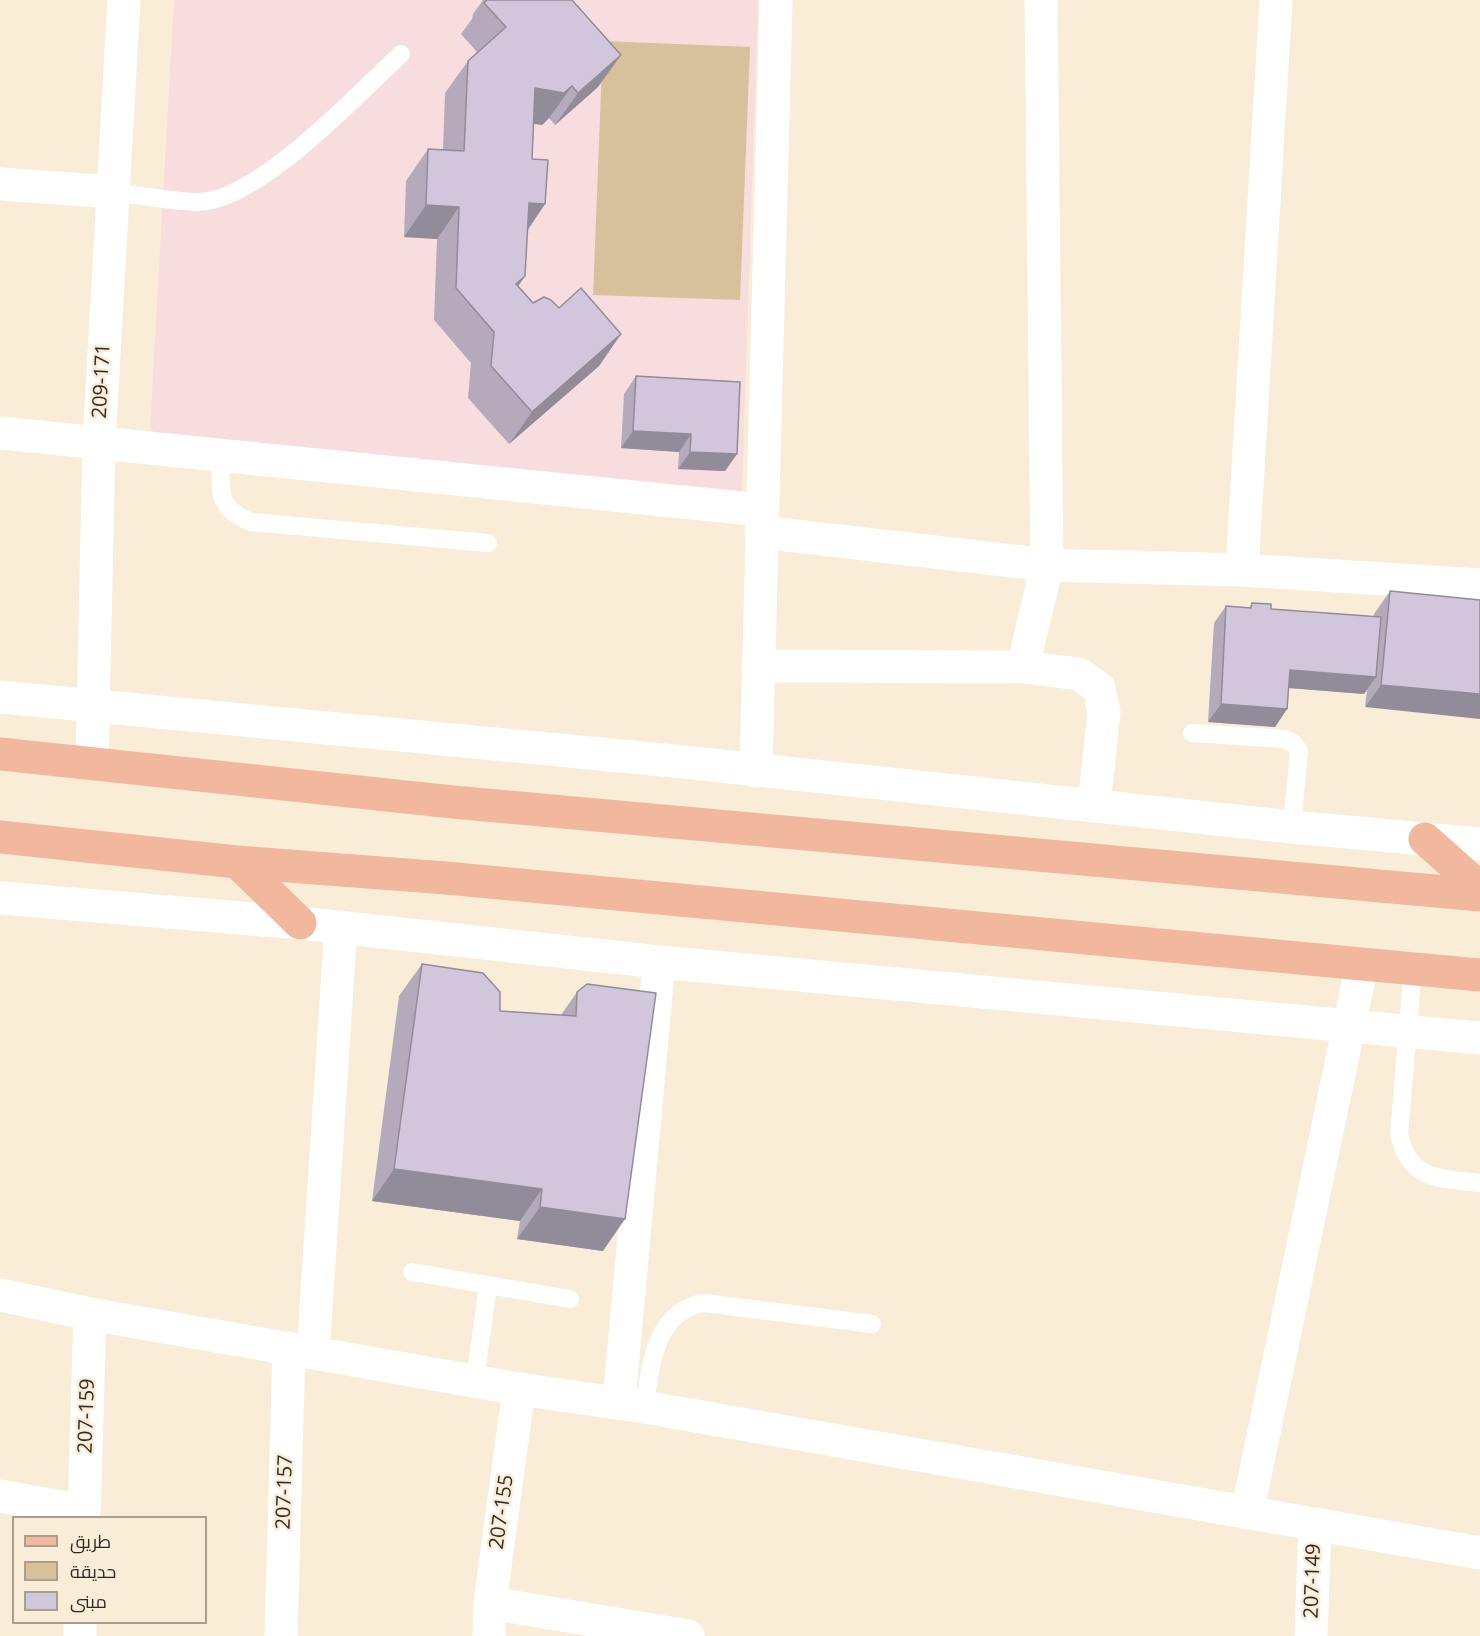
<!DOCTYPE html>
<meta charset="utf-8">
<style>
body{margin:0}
#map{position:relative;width:1480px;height:1636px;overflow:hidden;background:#f9edd7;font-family:"Open Sans",Cairo,sans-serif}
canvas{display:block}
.legend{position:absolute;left:12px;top:1516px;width:195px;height:108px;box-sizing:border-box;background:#f9edd7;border:2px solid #a89f8f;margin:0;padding:8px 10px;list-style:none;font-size:18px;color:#2f2a22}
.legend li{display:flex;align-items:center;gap:12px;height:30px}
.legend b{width:30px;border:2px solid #a89f8f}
</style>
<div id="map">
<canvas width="1480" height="1636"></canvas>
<ul class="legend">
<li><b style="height:8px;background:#f2b89d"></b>طريق</li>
<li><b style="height:16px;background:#d6c19a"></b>حديقة</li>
<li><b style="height:16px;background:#d1c6db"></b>مبنى</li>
</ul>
</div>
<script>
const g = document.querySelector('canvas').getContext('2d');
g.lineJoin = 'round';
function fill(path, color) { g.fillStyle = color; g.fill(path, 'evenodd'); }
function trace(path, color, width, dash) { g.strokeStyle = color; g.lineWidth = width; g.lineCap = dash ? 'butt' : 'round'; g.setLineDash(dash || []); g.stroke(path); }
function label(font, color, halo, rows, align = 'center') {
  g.font = font + ' "Open Sans",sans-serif'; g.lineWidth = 5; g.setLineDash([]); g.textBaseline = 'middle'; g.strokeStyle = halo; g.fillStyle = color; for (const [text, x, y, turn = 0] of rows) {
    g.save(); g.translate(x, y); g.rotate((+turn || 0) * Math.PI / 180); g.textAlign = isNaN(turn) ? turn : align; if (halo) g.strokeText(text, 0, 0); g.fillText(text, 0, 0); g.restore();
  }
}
fill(new Path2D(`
 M174,0H758L742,492L156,437L150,428Z`), '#f8ddde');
fill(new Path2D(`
 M603,41L750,47L740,300L593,295Z`), '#d6c19a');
trace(new Path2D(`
 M112,192C140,195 171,202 199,202C258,201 358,94 401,54
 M220,454C222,489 214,508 251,522L488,543
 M1192,733L1284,739L1293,743L1299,751L1292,827
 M1413,968L1399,1134C1409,1181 1439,1178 1480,1183
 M412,1272L570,1299
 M475,1381L488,1285
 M644,1407C651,1367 654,1311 704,1303L872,1324`), '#fff', 18);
trace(new Path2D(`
 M0,184L112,192
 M0,433L762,510
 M761,532L1047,565L1242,570L1480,585
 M1242,570L1276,0
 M758,666L1023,667L1079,674L1099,688L1104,712L1094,805
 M1023,667L1047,565L1041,0
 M0,697L674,761L1292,827L1480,844
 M92,763L99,442L124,0
 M756,771L776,0
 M0,898L300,923L659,962L1480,1038
 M0,1295L90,1314L519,1389L644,1407L1480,1553
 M313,1353L341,927
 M619,1402L659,962
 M0,1496L84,1511
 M1247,1513L1362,964
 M84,1518L90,1314
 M490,1603L688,1636
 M80,1636V1622
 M281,1636L289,1348
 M489,1636L490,1603L519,1389
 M1311,1636L1315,1525`), '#fff', 33);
trace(new Path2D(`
 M0,754L453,802L1480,895
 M0,837L237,862L446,878L1480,975
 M1425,839L1480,888
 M237,862L300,923`), '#f2b89d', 33);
fill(new Path2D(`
 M483,0H572L598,87L555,125L549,118L542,125L534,124L532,159L545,204L528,230L525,276L518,286L533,303L559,308L621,334L599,366L509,444L468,398L471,363L434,320L437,239L404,237L406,181L428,149L443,150L445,93L468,61L477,52L461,34L472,19L473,14Z
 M636,376L737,454L725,471L678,469L679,452L621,448L624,394Z
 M1390,591L1480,600L1365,707L1367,689L1364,694L1288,688L1287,709L1275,727L1208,722L1214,623L1226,606L1249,608L1252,603L1271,609L1374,617V614Z
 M422,964L500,1011L561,1015L577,992L603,1251L517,1239L520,1221L372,1201L399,996Z`), '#b4aabc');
fill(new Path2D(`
 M621,55L598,87L555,125L578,93Z
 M572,86L549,118L542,125L513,120L535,88Z
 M529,203L545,204L523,236Z
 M426,205L459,207L437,239L404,237Z
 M525,276L503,308L516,284Z
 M621,334L599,366L509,444L532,412Z
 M633,431L691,434L679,452L621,448Z
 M690,452L737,454L725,471L678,469Z
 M1290,670L1376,677L1364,694L1277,687Z
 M1381,685L1480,694V719L1365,707Z
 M1221,704L1287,709L1275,727L1208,722Z
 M394,1169L542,1189L520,1221L372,1201Z
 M540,1207L625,1219L603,1251L517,1239Z`), '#928b99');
const building = new Path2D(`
 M487,0H572L621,55L578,93L572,86L564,93L535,88L532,159L548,160L545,204L529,203L525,276L516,284L533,303L544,297L551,300L559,308L581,288L621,334L532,412L491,366L494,332L456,288L459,207L426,205L428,149L464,151L468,61L506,27L484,3Z
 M636,376L740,382L737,454L690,452L691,434L633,431Z
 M1390,591L1480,600V694L1381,685Z
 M1252,603L1271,604V609L1381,617L1376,677L1290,670L1287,709L1221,704L1226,606L1251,608Z
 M422,964L483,973L500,992V1011L576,1016L577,992L587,984L656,993L625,1219L540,1207L542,1189L394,1169Z`);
fill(building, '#d1c6db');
trace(building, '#928b99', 1.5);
label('20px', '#2f2a22', '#f9edd7', [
 ["209-171",102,381,-87],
 ["207-159",87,1416,-88],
 ["207-157",285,1492,-88],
 ["207-155",502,1512,-82],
 ["207-149",1313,1581,-88]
]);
</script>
